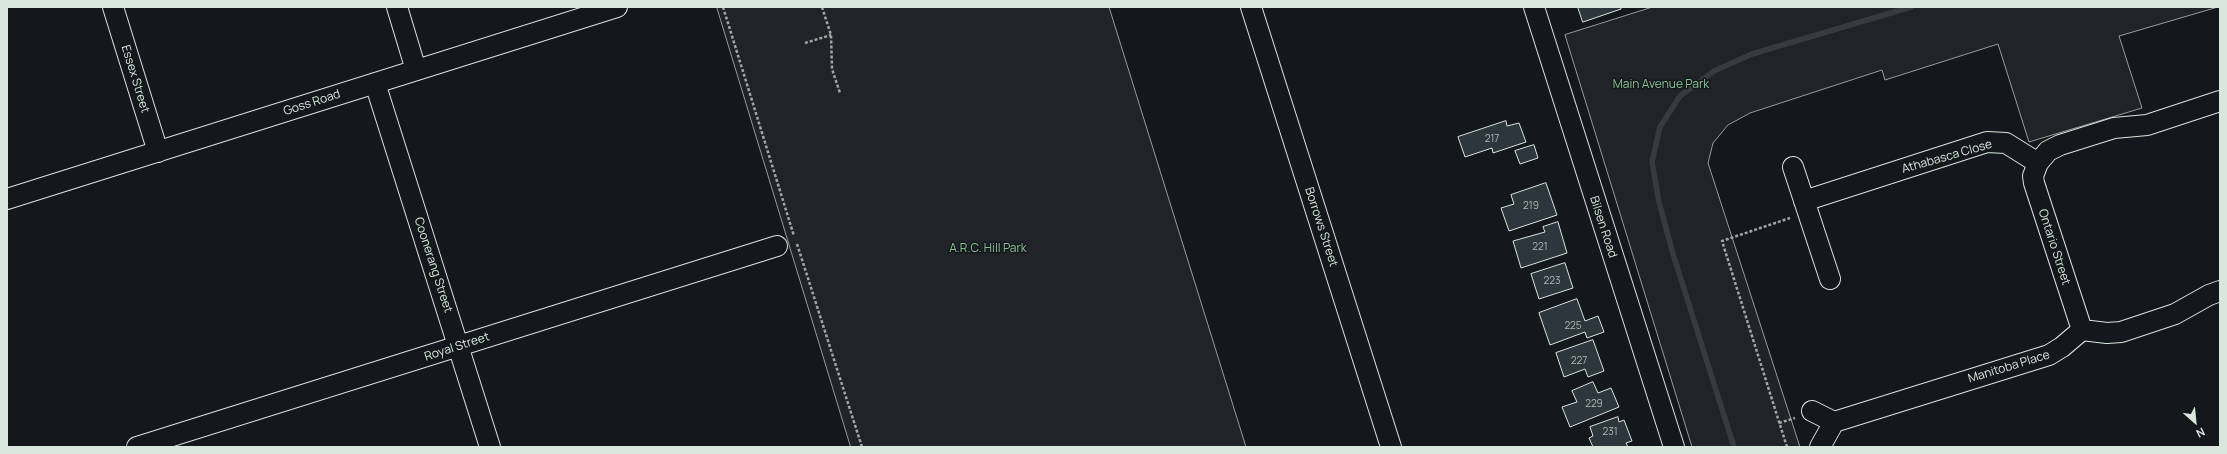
<!DOCTYPE html>
<style>
body{margin:0}
#map{position:relative;width:2227px;height:454px;overflow:hidden;background:#14181c;font-family:Manrope,sans-serif}
canvas{display:block}
.frame{position:absolute;inset:0;border:8px solid #d8e6dc;pointer-events:none}
.north{position:absolute;left:2175px;top:402px;width:40px;height:40px;-webkit-text-stroke:3px #14181c;paint-order:stroke;rotate:153deg;font-size:11px;font-weight:700;line-height:16px;text-align:center;color:#d8e6dc}
.north::after{content:'';display:block;margin:auto;width:14px;height:18px;background:#d8e6dc;clip-path:polygon(50% 0,100% 100%,50% 72%,0 100%)}
</style>
<div id="map">
<canvas width="2227" height="454"></canvas>
<div class="frame"></div>
<div class="north">N</div>
</div>
<script>
const g = document.querySelector('canvas').getContext('2d');
g.lineJoin = 'round';
function fill(path, color) { g.fillStyle = color; g.fill(path, 'evenodd'); }
function trace(path, color, width, dash) { g.strokeStyle = color; g.lineWidth = width; g.lineCap = dash ? 'butt' : 'round'; g.setLineDash(dash || []); g.stroke(path); }
function label(font, color, halo, rows, align = 'center') {
  g.font = font + ' Manrope,sans-serif'; g.lineWidth = 3; g.setLineDash([]); g.textBaseline = 'middle'; g.strokeStyle = halo; g.fillStyle = color; for (const [text, x, y, turn = 0] of rows) {
    g.save(); g.translate(x, y); g.rotate((+turn || 0) * Math.PI / 180); g.textAlign = isNaN(turn) ? turn : align; if (halo) g.strokeText(text, 0, 0); g.fillText(text, 0, 0); g.restore();
  }
}
const green = new Path2D(`
 M717,7H1109L1246,447H851Z
 M1653,7H2218L2119,36L2142,108L2029,142L1998,44L1885,80L1882,70L1750,113L1728,125L1713,143L1708,163L1800,447H1692L1565,35Z`);
fill(green, '#202428');
trace(green, '#939e99', 1);
trace(new Path2D(`
 M1734,447L1673,254L1659,202L1652,162L1660,127L1680,96L1714,71L1752,54L1911,7`), '#363b3e', 5.5);
const building = new Path2D(`
 M1578,7H1621V9L1583,22Z
 M1506,121L1507,126L1519,123L1526,142L1493,153L1492,148L1465,157L1458,137Z
 M1534,145L1538,158L1520,164L1515,151Z
 M1546,183L1557,215L1509,231L1501,208L1514,204L1511,195Z
 M1558,222L1567,253L1521,268L1513,241L1545,232L1543,227Z
 M1565,263L1573,288L1539,299L1531,274Z
 M1577,299L1585,321L1598,316L1604,332L1587,338L1585,332L1550,345L1539,313Z
 M1593,340L1604,371L1588,377L1585,369L1564,377L1556,353Z
 M1593,382L1598,393L1611,388L1619,407L1570,427L1562,407L1577,402L1572,391Z
 M1618,417L1619,422L1624,420L1632,441L1626,443L1628,447H1593L1589,438L1593,436L1590,427Z`);
fill(building, '#2c363c');
trace(building, '#d8e6dc', 1);
const minor = new Path2D(`
 M113,7L158,152
 M397,7L416,70
 M1251,7L1391,447
 M1534,7L1674,447
 M375,83L490,447
 M1793,167L1830,279
 M7,199L617,7
 M1804,201L1987,142L2006,143L2038,163
 M2082,330L2034,183L2033,176L2038,163L2048,151L2060,145L2114,128L2147,125L2220,101
 M1812,411L1834,422L1820,447
 M1834,422L2049,355L2062,347L2082,330L2107,333L2121,332L2175,314L2209,295L2220,291
 M137,447L777,246`);
trace(minor, '#d8e6dc', 22);
trace(new Path2D(`
 M723,7L794,236
 M822,7L831,35L832,69L840,93
 M805,43L831,35
 M797,244L862,447
 M1779,423L1795,418
 M1787,447L1722,241L1790,218`), '#9da8a2', 2.5, [3, 2]);
trace(minor, '#14181c', 20);
label('10px', '#adbab4', null, [
 ["217",1492,139],
 ["219",1531,206],
 ["221",1540,247],
 ["223",1552,281],
 ["225",1573,326],
 ["227",1579,361],
 ["229",1594,404],
 ["231",1610,432]
]);
label('12px', '#d8e6dc', '#14181c', [
 ["Essex Street",135,79,73],
 ["Goss Road",312,103,-18],
 ["Athabasca Close",1947,157,-16],
 ["Borrows Street",1321,227,72],
 ["Bilsen Road",1603,227,72],
 ["Ontario Street",2054,247,72],
 ["Coonerang Street",433,265,72],
 ["Royal Street",457,347,-18],
 ["Manitoba Place",2009,367,-17]
]);
label('12px', '#8ac095', '#14181c', [
 ["Main Avenue Park",1661,85],
 ["A.R.C. Hill Park",988,249]
]);
</script>
